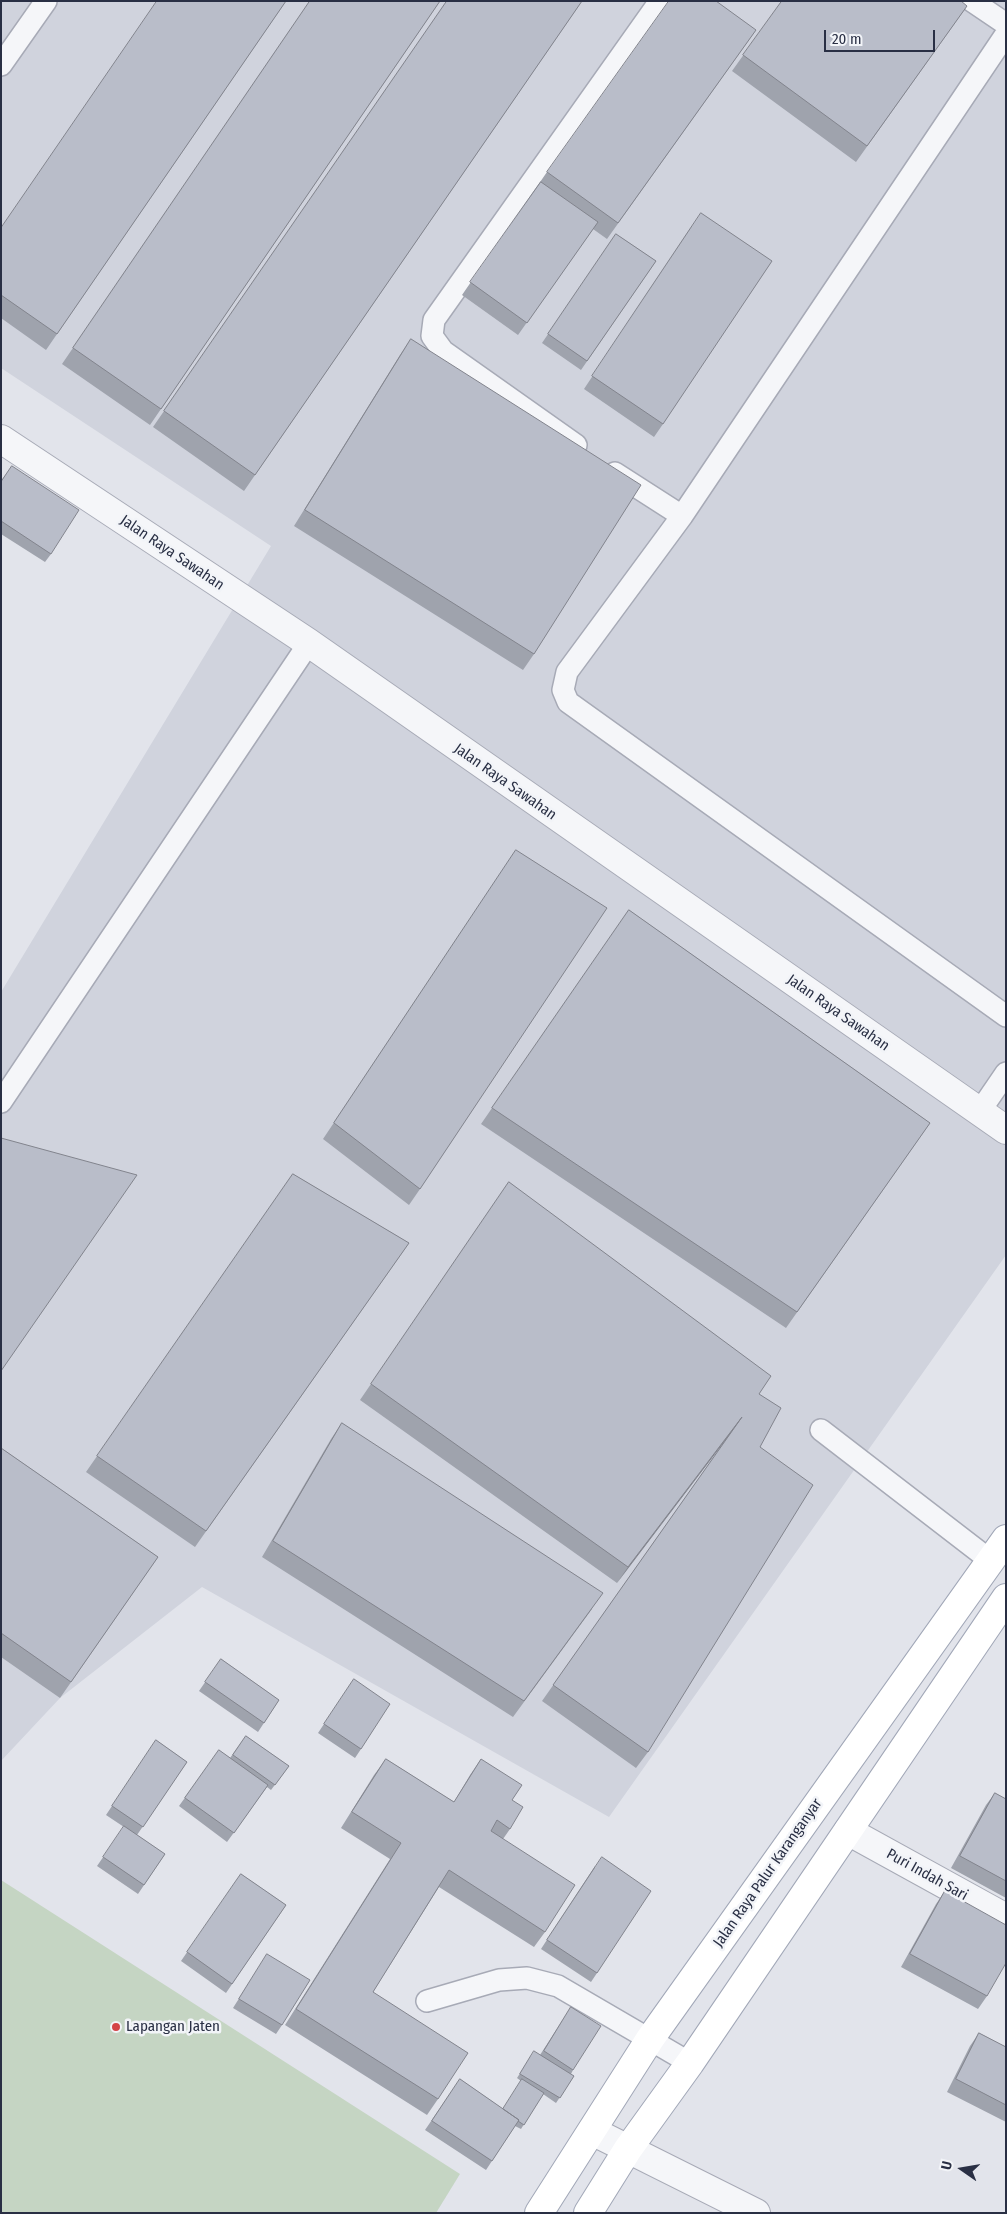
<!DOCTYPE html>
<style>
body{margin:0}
#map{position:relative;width:1007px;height:2214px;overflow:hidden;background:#e2e4eb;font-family:"Fira Sans Condensed",sans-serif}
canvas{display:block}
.frame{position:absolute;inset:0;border:2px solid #292f44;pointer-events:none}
.north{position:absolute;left:937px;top:2144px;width:50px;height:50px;-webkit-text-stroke:4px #f2f4f8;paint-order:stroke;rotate:283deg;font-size:14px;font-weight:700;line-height:20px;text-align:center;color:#292f44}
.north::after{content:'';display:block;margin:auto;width:18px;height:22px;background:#292f44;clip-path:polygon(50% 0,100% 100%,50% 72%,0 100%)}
.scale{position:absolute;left:824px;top:30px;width:111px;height:22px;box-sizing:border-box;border:2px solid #292f44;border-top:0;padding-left:6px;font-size:15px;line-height:18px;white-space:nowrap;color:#292f44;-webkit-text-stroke:4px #f2f4f8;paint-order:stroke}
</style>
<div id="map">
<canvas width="1007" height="2214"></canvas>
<div class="frame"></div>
<div class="north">U</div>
<div class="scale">20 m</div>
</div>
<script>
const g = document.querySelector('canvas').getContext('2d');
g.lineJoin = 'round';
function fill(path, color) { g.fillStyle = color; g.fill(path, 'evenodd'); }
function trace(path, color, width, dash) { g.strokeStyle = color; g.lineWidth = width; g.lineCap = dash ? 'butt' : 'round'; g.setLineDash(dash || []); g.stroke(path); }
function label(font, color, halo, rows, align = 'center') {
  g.font = font + ' "Fira Sans Condensed",sans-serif'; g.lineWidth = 5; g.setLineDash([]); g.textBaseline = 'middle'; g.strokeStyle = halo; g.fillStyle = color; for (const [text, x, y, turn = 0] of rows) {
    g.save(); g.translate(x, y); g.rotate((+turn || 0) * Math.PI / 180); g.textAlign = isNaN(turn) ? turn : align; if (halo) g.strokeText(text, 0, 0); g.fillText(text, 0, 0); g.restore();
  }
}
fill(new Path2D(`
 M1,1H1006V1255L609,1817L202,1587L60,1698L1,1761V992L271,546L1,368Z`), '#d0d3dd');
fill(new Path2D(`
 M1,1880L460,2174L436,2213H1Z`), '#c5d5c3');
const service = new Path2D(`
 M972,1L1006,24
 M1006,34L682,516L567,672L563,690L568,702L1006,1016
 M1,65L46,1
 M576,445L443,351L432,336L434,320L660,1
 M615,473L682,516
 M1,1102L309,643
 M980,1111L1006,1073
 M821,1430L991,1561
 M427,2001L499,1980L527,1978L558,1986L690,2063`);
const minor = new Path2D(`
 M1,439L309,643L1006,1130
 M848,1831L1006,1918`);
const tertiary = new Path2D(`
 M592,2131L756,2213`);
const primary = new Path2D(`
 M539,2213L650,2039L1006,1539
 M588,2213L628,2149L690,2063L1006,1598`);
trace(service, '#a7aab6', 24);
trace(minor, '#a7aab6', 30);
trace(tertiary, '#a7aab6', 30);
trace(primary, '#a1a7b7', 30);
trace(service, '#f5f6f9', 21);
trace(minor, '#f5f6f9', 28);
trace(tertiary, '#f5f6f9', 28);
trace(primary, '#fff', 28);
fill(new Path2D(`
 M286,1L46,350L1,318V228Z
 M310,1H440L150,425L62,364Z
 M447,1H582L244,491L153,427Z
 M782,1L967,6L856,162L732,71Z
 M756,30L607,239L593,229L518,335L462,295L547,172Z
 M692,226L663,424L654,437L584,389Z
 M616,234L656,261L581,370L542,343Z
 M411,339L534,654L523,670L294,526L400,355Z
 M12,466L51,554L45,562L1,534V481Z
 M516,850L420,1189L409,1205L323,1139Z
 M629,910L930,1123L786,1328L481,1124Z
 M293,1174L409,1243L195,1547L86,1472Z
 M509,1182L759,1394L760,1447L648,1752L636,1768L542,1701L730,1434L617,1583L360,1400Z
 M342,1423L592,1609L513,1717L262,1557L331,1439Z
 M1,1448L158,1557L60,1698L1,1657Z
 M221,1659L279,1700L258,1732L199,1691Z
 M354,1679L361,1749L355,1758L318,1733Z
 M246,1736L289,1766L271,1790L267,1787L227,1842L179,1806L219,1750L230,1758Z
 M156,1740L187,1762L137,1835L165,1854L138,1894L97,1866L124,1827L106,1815Z
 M386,1759L454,1802L470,1775L481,1759L512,1800L510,1829L503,1839L545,1932L534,1947L439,1887L373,1992L438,2099L427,2115L285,2025L390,1859L341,1828L374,1775Z
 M995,1793L1006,1799V1898L951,1868L986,1805Z
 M595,1866L597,1973L591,1982L541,1949Z
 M241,1874L286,1905L226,1993L181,1961Z
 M945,1891L987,1996L978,2009L901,1967L936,1904Z
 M267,1954L282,2025L276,2034L233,2008Z
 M571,2007L573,2070L571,2074L574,2076L556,2103L543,2094L521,2129L515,2126L486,2170L425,2130L460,2079L503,2109L521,2081L517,2078L531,2056L540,2055Z
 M979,2033L1006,2047V2122L947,2092L970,2046Z`), '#9fa3ad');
fill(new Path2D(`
 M742,1417L731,1433L617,1583L628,1567Z`), '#82848d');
const building = new Path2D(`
 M157,1H286L57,334L1,295V228Z
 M310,1H440L161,409L73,348Z
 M447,1H582L255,475L164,411Z
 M669,1H716L756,30L618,223L547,172Z
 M782,1H961L967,6L867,146L743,55Z
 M541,182L598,222L527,323L470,282Z
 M701,213L772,261L663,424L592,376Z
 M616,234L656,261L587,361L548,334Z
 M411,339L641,485L534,654L305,510Z
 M12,466L79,510L51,554L1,521V482Z
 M516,850L607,908L420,1189L334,1123Z
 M629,910L930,1123L797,1312L492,1108Z
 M1,1138L137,1175L1,1371Z
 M293,1174L409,1243L206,1531L97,1456Z
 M509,1182L771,1376L759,1394L781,1408L760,1447L813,1485L648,1752L553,1685L742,1417L628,1567L371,1384Z
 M342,1423L603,1593L524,1701L273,1541Z
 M1,1448L158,1557L71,1682L1,1633Z
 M221,1659L279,1700L264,1723L205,1682Z
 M354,1679L390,1704L361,1749L324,1724Z
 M246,1736L289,1766L275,1785L233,1755Z
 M156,1740L187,1762L143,1827L112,1806Z
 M219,1750L268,1785L234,1833L185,1798Z
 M386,1759L454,1802L481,1759L522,1785L512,1800L523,1807L510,1829L497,1820L491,1831L575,1885L545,1932L449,1870L373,1992L468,2053L438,2099L296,2009L401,1843L352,1812Z
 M995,1793L1006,1799V1881L960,1856Z
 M124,1826L165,1854L144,1885L103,1857Z
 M602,1857L651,1891L597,1973L547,1940Z
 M241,1874L286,1905L232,1984L187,1952Z
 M945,1891L1006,1925V1963L987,1996L910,1954Z
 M267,1954L310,1980L282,2025L239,1999Z
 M571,2007L601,2026L573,2070L544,2051Z
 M979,2033L1006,2047V2105L956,2079Z
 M534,2051L574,2076L560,2098L520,2074Z
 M460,2079L519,2120L492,2161L432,2121Z
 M522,2079L544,2093L524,2125L518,2121L519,2120L503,2109Z`);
fill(building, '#b9bdc9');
trace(building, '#82848d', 1);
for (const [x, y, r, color] of [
 [116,2027,5,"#d44346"]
]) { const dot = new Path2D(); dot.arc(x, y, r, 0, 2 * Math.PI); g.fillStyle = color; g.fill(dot); trace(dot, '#f2f4f8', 2); }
label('15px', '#292f44', '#f2f4f8', [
 ["Jalan Raya Sawahan",172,553,34],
 ["Jalan Raya Sawahan",505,782,35],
 ["Jalan Raya Sawahan",838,1013,35],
 ["Jalan Raya Palur Karanganyar",768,1873,-55],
 ["Puri Indah Sari",927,1875,29]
]);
label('15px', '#292f44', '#f2f4f8', [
 ["Lapangan Jaten",126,2027]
], 'left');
</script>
